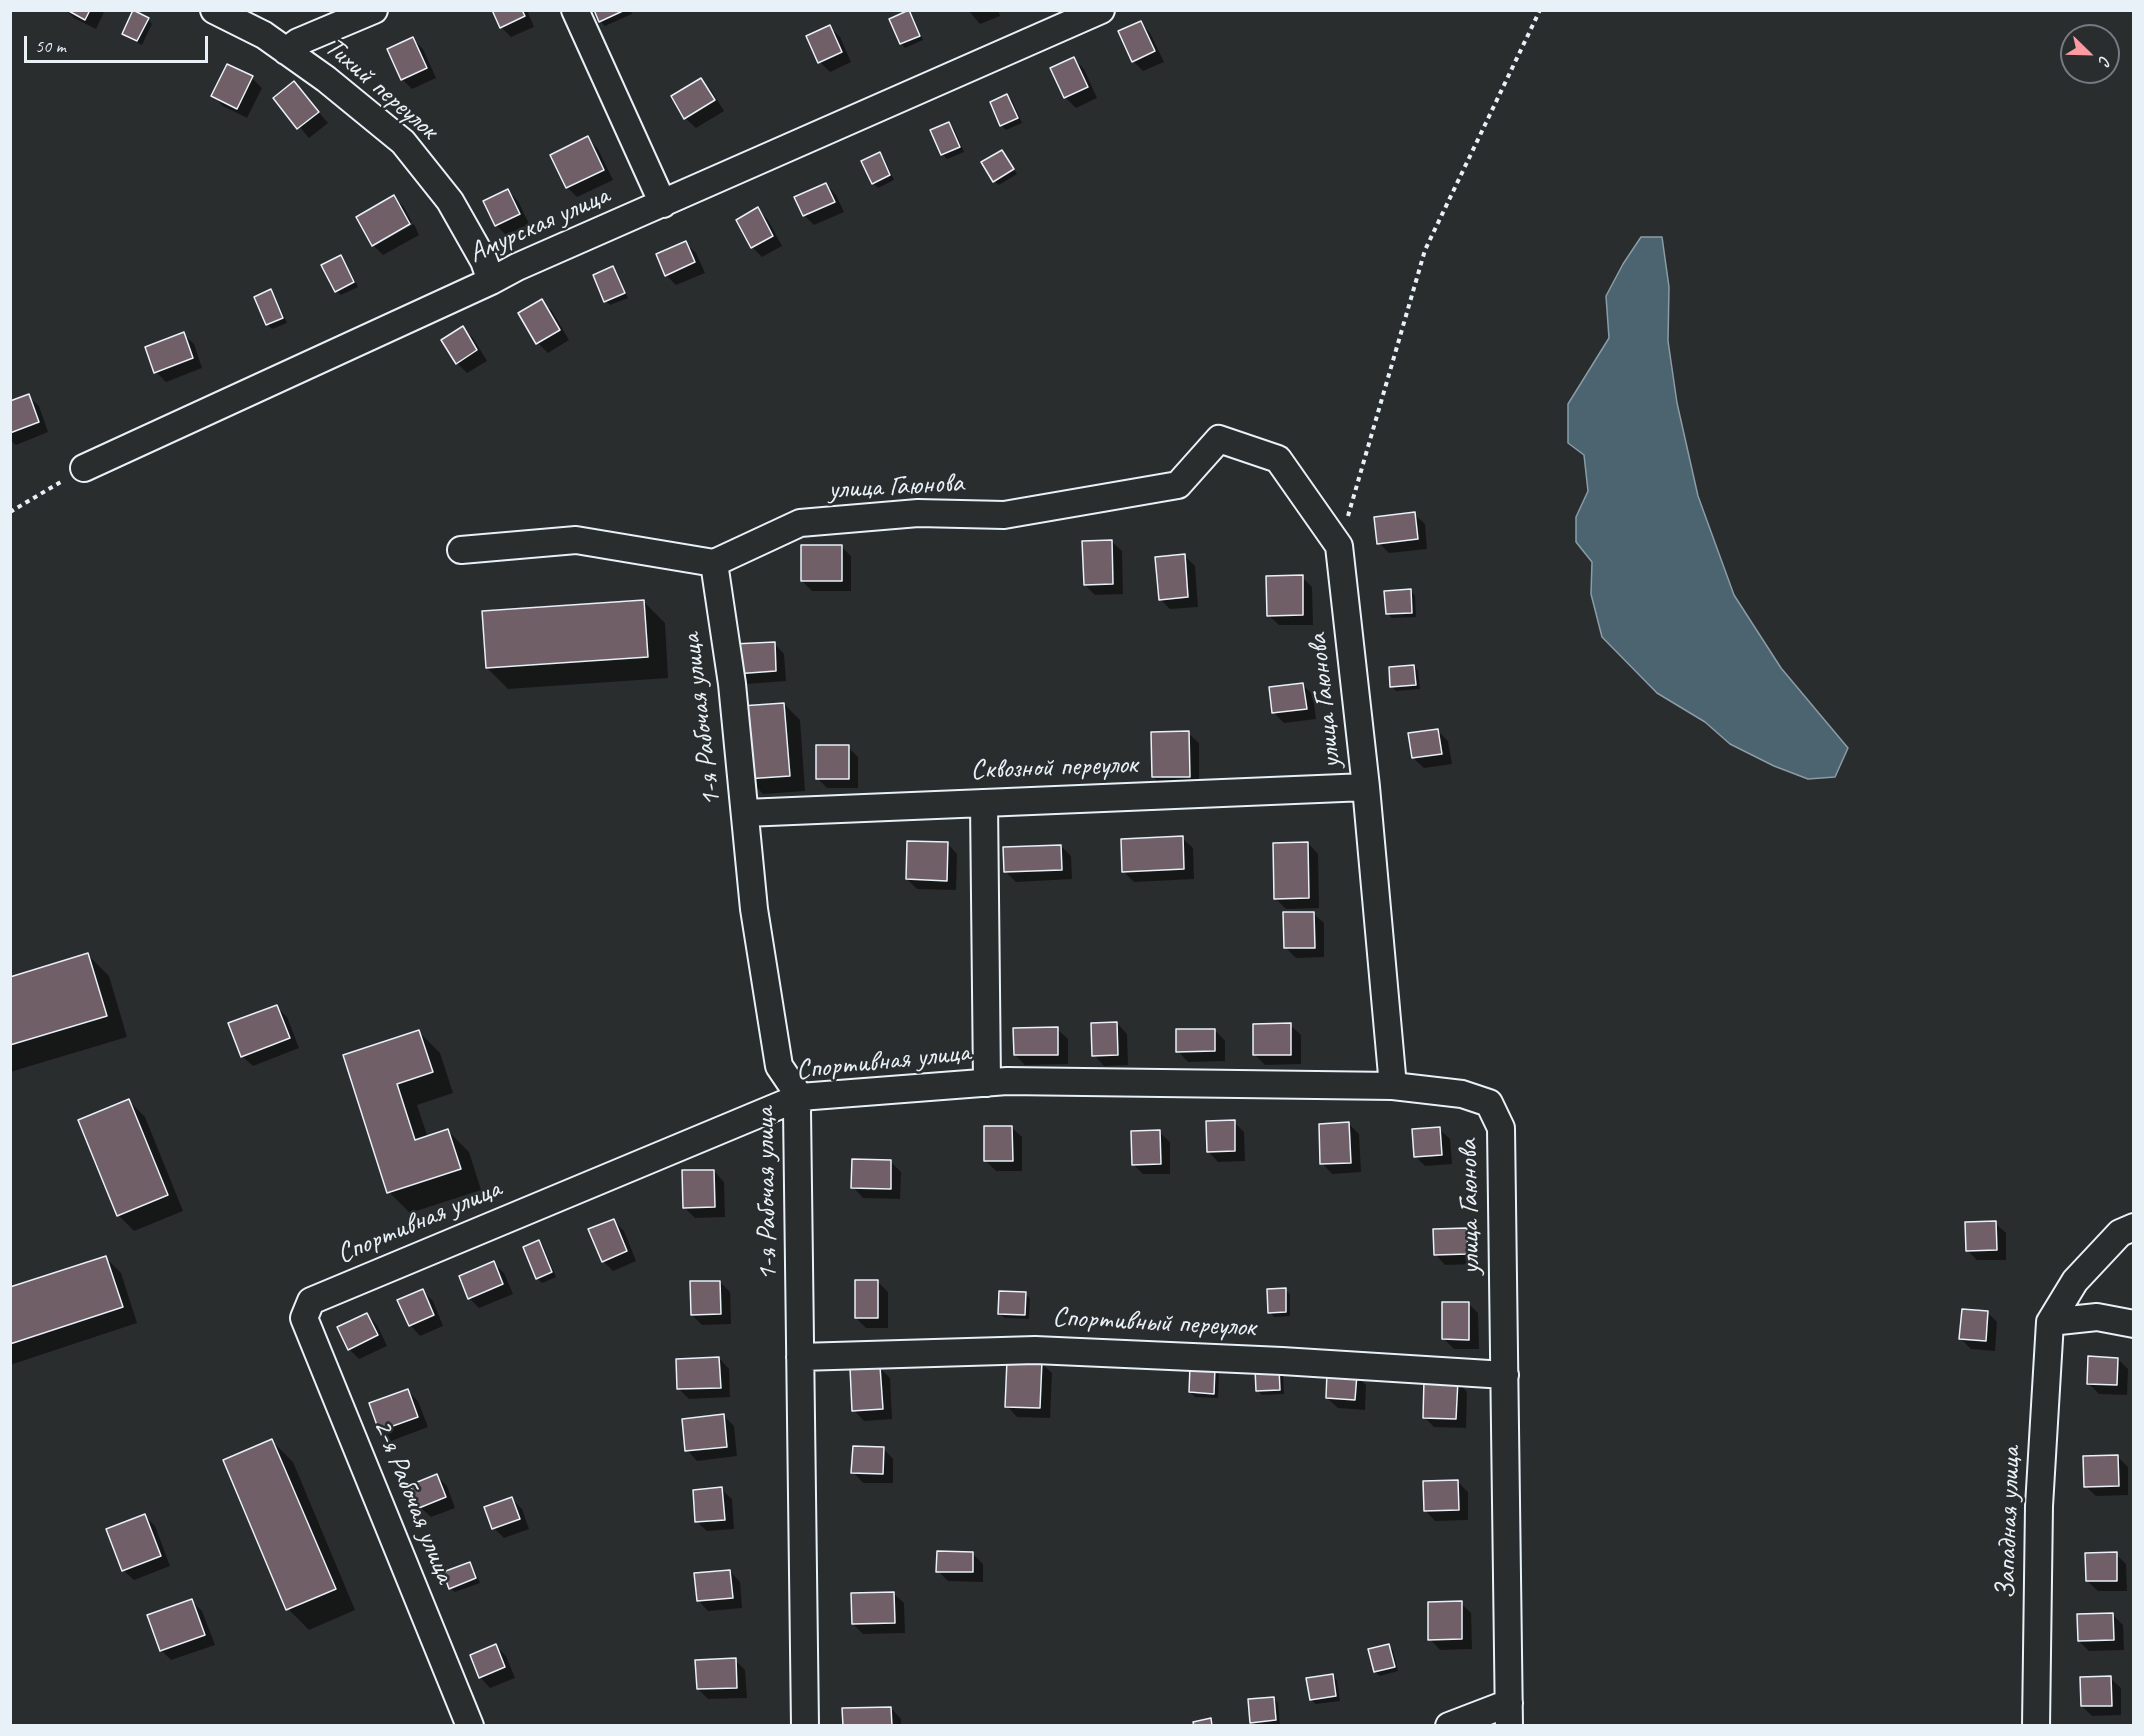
<!DOCTYPE html>
<meta charset="utf-8">
<style>
body{margin:0}
#map{position:relative;width:2144px;height:1736px;overflow:hidden;background:#2a2d2e;font-family:Caveat,sans-serif}
canvas{display:block}
.frame{position:absolute;inset:0;border:12px solid #e8f1f8;pointer-events:none}
.north{position:absolute;left:2060px;top:24px;width:60px;height:60px;box-sizing:border-box;background:#2a2d2e;border:2px solid #767b7f;border-radius:50%;rotate:113deg;font-size:16px;font-weight:700;line-height:24px;text-align:center;color:#e8f1f8}
.north::after{content:'';display:block;margin:auto;width:21px;height:27px;background:#ff9aa2;clip-path:polygon(50% 0,100% 100%,50% 72%,0 100%)}
.scale{position:absolute;left:24px;top:36px;width:184px;height:27px;box-sizing:border-box;border:3px solid #e8f1f8;border-top:0;padding-left:8px;font-size:18px;line-height:21px;white-space:nowrap;color:#e8f1f8;-webkit-text-stroke:4px #2a2d2e;paint-order:stroke}
</style>
<div id="map">
<canvas width="2144" height="1736"></canvas>
<div class="frame"></div>
<div class="north">С</div>
<div class="scale">50 m</div>
</div>
<script>
const g = document.querySelector('canvas').getContext('2d');
g.lineJoin = 'round';
function fill(path, color) { g.fillStyle = color; g.fill(path, 'evenodd'); }
function trace(path, color, width, dash) { g.strokeStyle = color; g.lineWidth = width; g.lineCap = dash ? 'butt' : 'round'; g.setLineDash(dash || []); g.stroke(path); }
function label(font, color, halo, rows, align = 'center') {
  g.font = font + ' Caveat,sans-serif'; g.lineWidth = 5; g.setLineDash([]); g.textBaseline = 'middle'; g.strokeStyle = halo; g.fillStyle = color; for (const [text, x, y, turn = 0] of rows) {
    g.save(); g.translate(x, y); g.rotate((+turn || 0) * Math.PI / 180); g.textAlign = isNaN(turn) ? turn : align; if (halo) g.strokeText(text, 0, 0); g.fillText(text, 0, 0); g.restore();
  }
}
const water = new Path2D(`
 M1641,237H1662L1669,287L1668,341L1677,403L1698,496L1734,595L1781,668L1848,748L1835,777L1808,779L1774,766L1730,744L1705,722L1657,693L1602,637L1591,594L1592,562L1576,542V517L1588,491L1584,455L1568,443V404L1609,338L1606,296L1623,264Z`);
fill(water, '#4b6470');
trace(water, '#8a9ca6', 1.5);
fill(new Path2D(`
 M66,10H105L96,29L74,18Z
 M494,10H527L534,27L511,37L501,27Z
 M596,10H631L632,14L605,26L600,21Z
 M968,10H998L1000,16L980,24Z
 M908,12L913,17L923,40L905,48L901,43Z
 M148,19L152,24L142,45L128,38L124,33Z
 M1140,22L1150,33L1164,62L1143,71L1133,61Z
 M830,27L840,37L851,62L830,72L820,62Z
 M412,38L423,49L436,78L412,89L402,79Z
 M1074,59L1084,69L1097,98L1076,108L1065,97L1052,69Z
 M252,78L262,88L247,118L223,106L213,96Z
 M701,80L711,90L724,111L696,128L685,118Z
 M294,83L328,123L309,138L275,98Z
 M1007,95L1012,100L1022,123L1006,130L1001,125Z
 M949,124L954,129L964,152L947,159L942,154Z
 M588,138L598,149L613,180L577,197L567,187Z
 M1002,152L1017,174L999,185L994,181Z
 M879,154L884,158L894,180L878,188L873,183Z
 M826,184L836,195L844,212L814,225L804,215Z
 M508,191L518,201L529,224L506,235L496,225Z
 M394,197L404,207L412,222L374,243V246L373,245Z
 M758,209L768,220L782,246L762,257L752,247Z
 M414,224L419,235L383,255L374,246Z
 M685,242L696,253L705,273L676,285L666,275Z
 M341,257L345,262L358,287L341,295L336,291Z
 M613,267L617,272L628,298L610,305L606,301Z
 M270,291L275,296L287,323L272,329L267,324Z
 M541,301L552,311L569,340L548,353L538,343L520,314Z
 M463,328L473,338L487,361L467,373L457,363Z
 M183,334L194,344L202,368L166,382L156,372Z
 M28,396L39,406L48,432L16,445L10,440V403Z
 M1414,514L1425,524L1427,549L1389,553L1379,543Z
 M1111,541L1122,551L1123,594L1095,595L1085,585Z
 M841,546L851,556V591H812L802,581Z
 M1184,555L1195,566L1198,607L1170,609L1160,599Z
 M1302,577L1312,587L1313,625H1279L1268,615Z
 M1411,591L1415,596L1416,617L1392,618L1387,613Z
 M644,602L665,623L668,678L508,689L487,668Z
 M774,643L784,654L786,681L746,684L736,673Z
 M1414,666L1418,671L1420,689L1396,691L1391,686Z
 M1302,684L1313,695L1316,719L1284,723L1274,713Z
 M784,704L800,720L805,791L763,794L747,778Z
 M1438,731L1448,741L1452,764L1424,768L1413,758Z
 M1188,733L1199,743V786L1163,787L1153,777Z
 M848,747L858,757V788H827L817,778Z
 M1182,838L1193,848L1194,879L1134,882L1123,871Z
 M947,843L957,854L956,890L917,889L907,879Z
 M1308,843L1318,854L1319,908L1286,909L1275,898Z
 M1061,846L1071,856L1072,879L1016,882L1006,872Z
 M1313,913L1324,923V957L1296,958L1286,948Z
 M88,955L109,976L127,1037L10,1072V978Z
 M277,1007L287,1017L299,1048L253,1066L242,1056Z
 M1117,1023L1127,1034L1128,1065L1104,1066L1094,1055Z
 M1290,1025L1301,1035V1064L1265,1065L1255,1055Z
 M1057,1029L1068,1039V1064L1025,1065L1015,1055Z
 M1215,1030L1225,1041V1061L1188,1062L1178,1051Z
 M419,1032L440,1053L453,1093L417,1105L428,1138L448,1131L469,1152L481,1190L410,1213L389,1192L345,1056Z
 M129,1101L145,1117L183,1211L134,1231L118,1215Z
 M1234,1122L1244,1132L1245,1161L1218,1162L1208,1151Z
 M1349,1124L1359,1134L1361,1172L1332,1174L1322,1163Z
 M1011,1127L1022,1137V1171H996L986,1161Z
 M1439,1129L1450,1139L1452,1164L1425,1166L1415,1156Z
 M1159,1132L1170,1142V1174H1143L1133,1164Z
 M891,1162L901,1172L900,1199L863,1198L853,1187Z
 M714,1171L724,1182L725,1217L695,1218L684,1207Z
 M613,1220L624,1231L636,1261L613,1271L603,1261Z
 M1995,1223L2006,1233V1260H1977L1967,1250Z
 M1467,1230L1477,1240V1264L1445,1265L1435,1254Z
 M539,1242L543,1246L556,1277L542,1283L537,1278Z
 M105,1257L121,1273L137,1323L10,1365V1289Z
 M494,1263L504,1273L513,1294L479,1308L469,1298Z
 M720,1282L730,1292L731,1324L702,1325L692,1315Z
 M878,1282L888,1292V1328H866L856,1318Z
 M1285,1290L1290,1294V1316L1274,1317L1270,1312Z
 M423,1291L433,1301L443,1326L420,1336L410,1325Z
 M1025,1294L1030,1298L1029,1319L1005,1318L1000,1314Z
 M1468,1303L1478,1313L1479,1349H1454L1444,1339Z
 M1987,1312L1997,1322L1995,1351L1971,1349L1961,1339Z
 M367,1314L377,1325L387,1346L359,1359L349,1349Z
 M719,1358L729,1369L730,1397L689,1399L679,1389Z
 M2118,1359L2128,1369L2127,1395L2099,1394L2088,1383Z
 M1041,1363L1052,1373L1050,1418L1017,1417L1007,1406Z
 M880,1368L890,1378L892,1419L864,1421L854,1410Z
 M1215,1369L1219,1374L1218,1398L1195,1397L1190,1392Z
 M1278,1369L1283,1374L1284,1394L1262,1395L1257,1390Z
 M1356,1375L1366,1385L1365,1410L1338,1408L1327,1398Z
 M1457,1381L1467,1392L1466,1428L1434,1427L1424,1417Z
 M408,1391L418,1401L428,1427L391,1441L380,1430Z
 M723,1415L734,1426L737,1456L697,1461L687,1450Z
 M272,1441L293,1462L355,1610L309,1630L288,1609Z
 M883,1448L893,1459V1483H863L853,1472Z
 M2118,1457L2128,1467V1495L2096,1496L2085,1486Z
 M437,1476L447,1486L455,1508L431,1517L420,1507Z
 M1458,1482L1468,1492V1520L1435,1521L1425,1510Z
 M721,1489L732,1499L734,1529L707,1531L696,1521Z
 M512,1499L522,1509L529,1529L504,1538L494,1528Z
 M145,1516L155,1526L170,1566L134,1580L123,1570Z
 M972,1553L983,1564V1582L948,1581L938,1571Z
 M2116,1554L2126,1564L2127,1591H2098L2087,1581Z
 M470,1564L474,1569L480,1583L455,1592L450,1588Z
 M730,1571L740,1582L742,1608L708,1611L698,1600Z
 M893,1593L904,1603L905,1633L863,1634L853,1624Z
 M192,1601L202,1611L215,1645L171,1660L161,1650Z
 M1461,1603L1471,1613L1472,1649L1440,1650L1430,1639Z
 M2112,1614L2123,1625L2124,1650L2089,1651L2079,1641Z
 M496,1646L506,1656L515,1678L490,1688L480,1677Z
 M1388,1646L1393,1650L1398,1671L1380,1676L1375,1672Z
 M735,1660L745,1670L747,1698L708,1699L698,1689Z
 M1332,1675L1337,1680L1340,1701L1316,1704L1311,1700Z
 M2110,1678L2121,1688V1715L2092,1716L2082,1706Z
 M1273,1698L1278,1703L1280,1725L1255,1726L1251,1722Z
 M891,1708L901,1719V1726H844Z`), '#0007');
const building = new Path2D(`
 M67,10H90L85,20Z
 M133,10L149,18L137,41L122,34Z
 M492,10H522L525,16L500,28Z
 M594,10H625L599,22Z
 M909,10L920,36L900,44L889,19Z
 M1141,21L1155,51L1132,62L1118,31Z
 M830,25L842,52L818,63L806,36Z
 M413,37L427,68L401,80L387,49Z
 M1074,57L1088,87L1064,98L1050,68Z
 M227,64L253,76L237,109L211,96Z
 M701,78L715,100L684,119L671,96Z
 M294,81L319,112L297,129L273,98Z
 M1007,94L1018,118L1000,126L990,102Z
 M949,122L960,147L941,155L930,130Z
 M588,136L604,170L566,188L550,155Z
 M1002,150L1014,169L993,182L981,162Z
 M880,152L890,175L872,184L861,161Z
 M826,183L835,202L803,216L794,197Z
 M508,189L520,214L495,226L483,201Z
 M394,195L410,224L372,246L356,217Z
 M758,207L773,236L751,248L736,220Z
 M686,241L695,262L665,276L656,254Z
 M341,255L354,282L335,292L321,265Z
 M613,266L625,293L604,302L593,275Z
 M271,289L283,318L266,325L254,297Z
 M542,299L560,330L536,344L518,313Z
 M463,326L477,350L456,364L441,340Z
 M184,332L193,358L154,373L145,347Z
 M29,394L39,422L10,433V401Z
 M1415,512L1418,539L1377,544L1374,517Z
 M1112,540L1113,584L1084,585L1082,541Z
 M801,545H842V581H801Z
 M1185,554L1188,597L1159,600L1155,557Z
 M1303,575V615L1267,616L1266,576Z
 M1411,589L1412,613L1386,614L1384,591Z
 M644,600L648,657L486,668L482,611Z
 M775,642L776,671L735,674L733,644Z
 M1414,665L1416,685L1390,687L1389,667Z
 M1303,683L1307,709L1272,713L1269,687Z
 M784,703L790,776L746,779L741,706Z
 M1438,729L1442,754L1412,758L1408,733Z
 M1189,731L1190,777H1152L1151,732Z
 M816,745H849V779H816Z
 M1183,836L1184,869L1122,872L1121,839Z
 M907,841L948,842L947,881L906,879Z
 M1308,842L1309,898L1274,899L1273,843Z
 M1061,845L1062,870L1004,872L1003,847Z
 M1283,912H1314L1315,948H1284Z
 M88,953L107,1016L10,1045V977Z
 M277,1005L290,1038L241,1057L228,1023Z
 M1117,1022L1118,1055L1092,1056L1091,1023Z
 M1291,1023V1055H1253V1024Z
 M1058,1027V1055H1014L1013,1028Z
 M1176,1029H1215V1051L1176,1052Z
 M419,1030L433,1072L397,1084L415,1140L448,1129L461,1169L387,1193L343,1055Z
 M129,1099L168,1195L117,1216L78,1120Z
 M1235,1120V1151L1207,1152L1206,1121Z
 M1349,1122L1351,1163L1320,1164L1319,1124Z
 M984,1126H1012L1013,1161H984Z
 M1440,1127L1442,1155L1414,1157L1412,1129Z
 M1160,1130L1161,1164L1132,1165L1131,1131Z
 M852,1159L891,1160V1189L851,1188Z
 M682,1170H714L715,1207L683,1208Z
 M614,1219L627,1251L602,1262L588,1229Z
 M1996,1221L1997,1250L1966,1251L1965,1222Z
 M1467,1228L1468,1254L1434,1255L1433,1229Z
 M539,1240L552,1272L536,1279L523,1247Z
 M106,1256L123,1307L10,1344V1287Z
 M494,1261L503,1284L468,1299L459,1276Z
 M855,1280H878V1318H855Z
 M690,1281H720L721,1314L691,1315Z
 M1286,1288V1312L1268,1313L1267,1289Z
 M423,1289L434,1315L409,1326L397,1300Z
 M999,1291L1026,1292L1025,1315L998,1314Z
 M1442,1302H1469V1340L1442,1339Z
 M1962,1309L1988,1311L1986,1341L1959,1339Z
 M367,1313L378,1335L348,1350L337,1327Z
 M2088,1356L2118,1358L2117,1385L2087,1384Z
 M719,1357L721,1388L677,1389L676,1359Z
 M1007,1360L1042,1361L1040,1408L1005,1407Z
 M880,1366L883,1409L852,1411L850,1368Z
 M1190,1366L1215,1367L1214,1394L1189,1392Z
 M1279,1368L1280,1390L1256,1391L1255,1369Z
 M1327,1372L1357,1374L1355,1400L1326,1398Z
 M1424,1379L1458,1380L1456,1419L1423,1418Z
 M408,1389L418,1417L379,1431L369,1403Z
 M724,1414L727,1447L685,1451L682,1419Z
 M272,1439L336,1589L286,1610L223,1460Z
 M853,1446L884,1447L883,1474L851,1473Z
 M2118,1455L2119,1486L2084,1487L2083,1456Z
 M437,1474L446,1497L419,1508L410,1485Z
 M1458,1480L1459,1510L1424,1511L1423,1481Z
 M722,1487L725,1520L695,1522L693,1490Z
 M512,1497L520,1519L492,1529L484,1507Z
 M145,1514L161,1556L122,1571L106,1529Z
 M937,1551L973,1552V1572H936Z
 M2117,1552V1581H2086L2085,1553Z
 M470,1562L476,1578L449,1589L443,1572Z
 M730,1570L733,1598L697,1601L694,1573Z
 M894,1592L895,1623L852,1624L851,1593Z
 M192,1599L205,1635L160,1651L147,1615Z
 M1462,1601V1639L1428,1640V1602Z
 M2113,1613L2114,1640L2078,1641L2077,1614Z
 M496,1644L505,1667L479,1678L470,1655Z
 M1389,1644L1395,1667L1374,1672L1368,1649Z
 M736,1658L737,1688L697,1689L695,1660Z
 M1333,1674L1336,1696L1310,1700L1306,1678Z
 M2111,1676L2112,1706H2081L2080,1677Z
 M1274,1697L1276,1720L1250,1723L1248,1699Z
 M891,1707L892,1726H843L842,1708Z
 M1211,1718L1212,1726H1194L1193,1722Z`);
fill(building, '#705f67');
trace(building, '#e8f1f8', 1.5);
const minor = new Path2D(`
 M214,10L264,35L326,79L403,142L450,201L484,261L491,281
 M575,10L663,204
 M286,51L298,42L374,10
 M84,468L491,281L517,267L1101,10
 M461,550L576,540L714,563L800,523L918,513L1004,515L1178,485L1219,439L1278,459L1339,546L1366,787L1393,1086L1462,1094L1489,1103L1501,1128L1509,1726
 M714,563L732,684L754,909L779,1066L800,1097L797,1110L805,1726
 M984,803L987,1083
 M745,813L1366,787
 M2050,1322L2097,1317L2134,1324
 M800,1357L1035,1350L1282,1361L1505,1375
 M470,1726L304,1318L311,1301L800,1097L1007,1081L1393,1086
 M1449,1726L1509,1703
 M2036,1726L2039,1506L2050,1322L2075,1281L2120,1233L2134,1227`);
trace(minor, '#e8f1f8', 30);
trace(new Path2D(`
 M10,512L64,480
 M1348,516L1425,250L1540,10`), '#e8f1f8', 4, [4.5, 4.5]);
trace(minor, '#2a2d2e', 26);
label('28px', '#e8f1f8', '#2a2d2e', [
 ["Тихий переулок",381,89,41],
 ["Амурская улица",539,225,-24],
 ["улица Гаюнова",896,487,-3],
 ["улица Гаюнова",1325,701,-96],
 ["1-я Рабочая улица",702,720,-97],
 ["Сквозной переулок",1054,768,-2],
 ["Спортивная улица",883,1062,-6],
 ["1-я Рабочая улица",767,1194,-91],
 ["улица Гаюнова",1470,1207,-91],
 ["Спортивная улица",419,1222,-23],
 ["Спортивный переулок",1154,1323,3],
 ["2-я Рабочая улица",413,1501,68],
 ["Западная улица",2009,1523,-88]
]);
</script>
